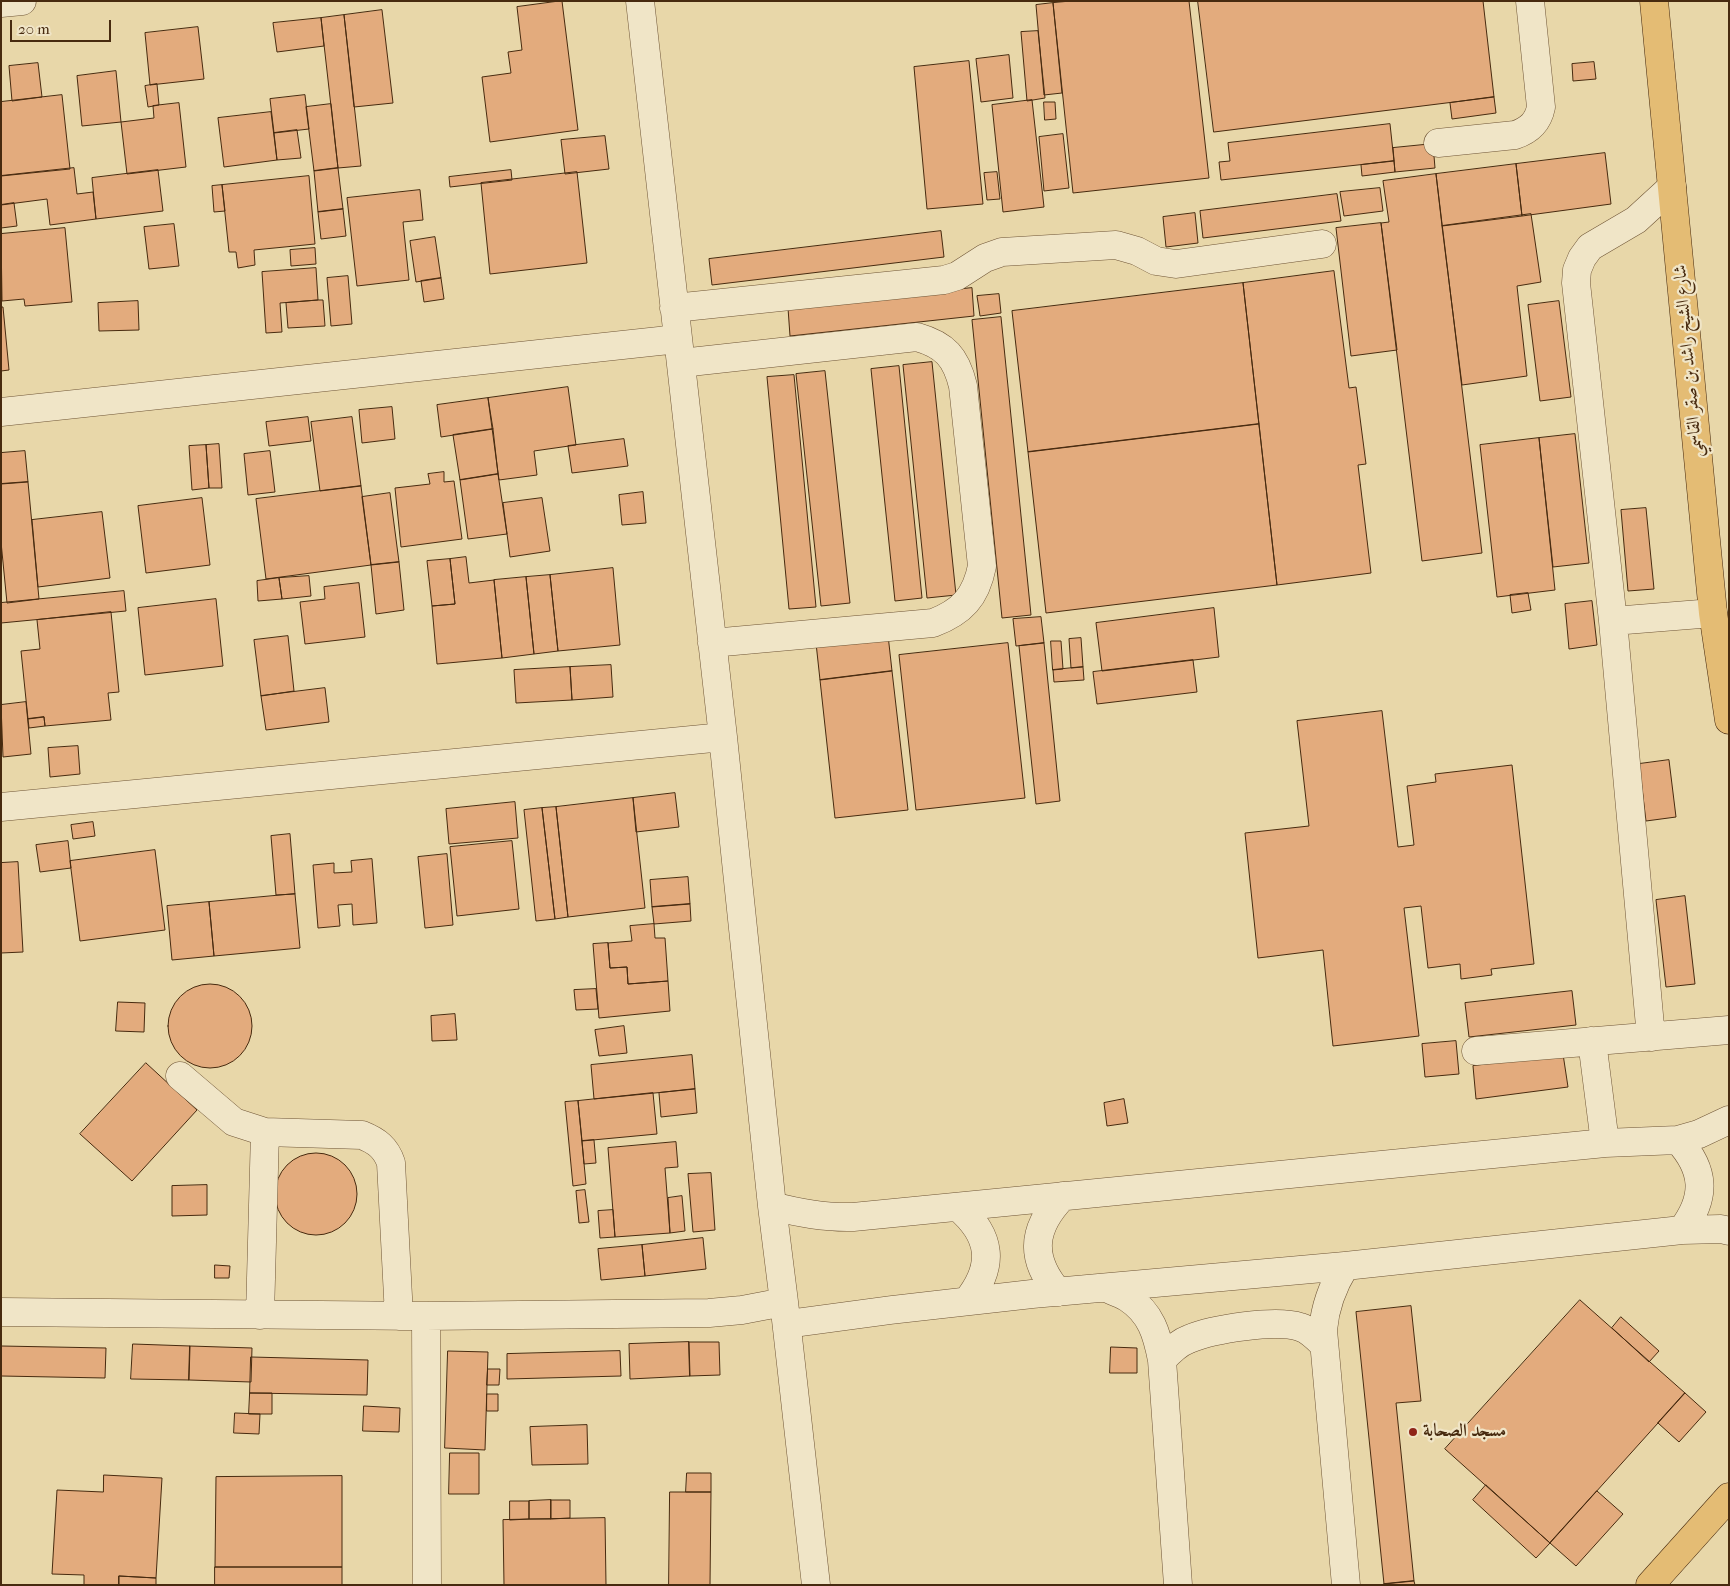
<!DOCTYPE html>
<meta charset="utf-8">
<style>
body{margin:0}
#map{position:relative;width:1730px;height:1586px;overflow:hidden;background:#e8d7a9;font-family:"IM FELL French Canon",serif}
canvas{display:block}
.frame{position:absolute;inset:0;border:2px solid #472a0f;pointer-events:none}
.scale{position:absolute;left:10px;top:20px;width:101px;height:22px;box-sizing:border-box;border:2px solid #472a0f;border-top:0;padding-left:6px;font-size:15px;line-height:18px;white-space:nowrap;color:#472a0f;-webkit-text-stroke:4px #f0e5c7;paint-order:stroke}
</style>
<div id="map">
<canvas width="1730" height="1586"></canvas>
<div class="frame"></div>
<div class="scale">20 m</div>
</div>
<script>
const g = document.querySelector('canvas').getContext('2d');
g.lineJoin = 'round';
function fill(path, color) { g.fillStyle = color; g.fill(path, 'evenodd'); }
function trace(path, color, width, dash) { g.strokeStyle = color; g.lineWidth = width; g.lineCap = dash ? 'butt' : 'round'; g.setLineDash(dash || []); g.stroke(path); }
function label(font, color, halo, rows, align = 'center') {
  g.font = font + ' "IM FELL French Canon",Amiri,serif'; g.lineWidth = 4.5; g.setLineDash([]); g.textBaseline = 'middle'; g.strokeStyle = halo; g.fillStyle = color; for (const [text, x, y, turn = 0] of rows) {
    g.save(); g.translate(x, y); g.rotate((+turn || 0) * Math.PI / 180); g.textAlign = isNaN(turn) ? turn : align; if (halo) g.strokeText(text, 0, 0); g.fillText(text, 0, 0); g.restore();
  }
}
const building = new Path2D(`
 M562,1L578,130L490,142L482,77L511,73L508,52L522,50L517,7Z
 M1071,1H1189L1209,178L1073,193L1053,3Z
 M1198,1H1483L1494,97L1214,132Z
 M1053,3L1062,93L1044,95L1036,5Z
 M382,10L393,103L354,107L344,15Z
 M344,15L361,166L338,168L321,18Z
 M321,18L324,46L277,52L273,23Z
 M198,27L204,79L150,85L145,33Z
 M1038,31L1045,98L1027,101L1021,32Z
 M1009,55L1013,98L981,102L976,59Z
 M969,61L983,204L927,209L914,67Z
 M1594,62L1596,79L1573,81L1572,64Z
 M38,63L42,97L12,101L9,66Z
 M116,71L121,122L82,126L77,76Z
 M157,84L159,105L148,107L145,86Z
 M62,95L70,169L1,176V102Z
 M305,95L309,129L274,133L270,99Z
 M1494,97L1496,113L1452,119L1450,103Z
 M1032,100L1044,207L1003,212L992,105Z
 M1044,102H1055L1056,119L1045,120Z
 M179,103L186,167L127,174L121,122L154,118L153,106Z
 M331,104L338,168L314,171L306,107Z
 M271,112L277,160L224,167L218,118Z
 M1390,124L1394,161L1221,180L1219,162L1230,161L1228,143Z
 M297,130L301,158L277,160L274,133Z
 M1063,134L1069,188L1044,191L1039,137Z
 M605,136L609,169L565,174L561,140Z
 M1433,144L1435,168L1395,172L1393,148Z
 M1605,153L1611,204L1522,216L1516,164Z
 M1394,161L1395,172L1362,176L1361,165Z
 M1516,164L1522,216L1442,226L1436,174Z
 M74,168L77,194L93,192L96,219L50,225L47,199L1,205V176Z
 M338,168L343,209L318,212L314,171Z
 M158,170L163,211L96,219L92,178Z
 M511,170L512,180L450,187L449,177Z
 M577,172L587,263L490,274L481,183Z
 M997,172L1000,199L987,200L984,173Z
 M1436,174L1482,553L1422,561L1381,223L1389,222L1383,181Z
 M309,176L315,244L254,250L255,265L238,268L236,252H229L222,185Z
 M222,185L225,211L214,212L212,186Z
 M1380,188L1383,211L1344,216L1340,192Z
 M420,190L423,220L403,222L409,280L357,286L347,198Z
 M1337,194L1341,221L1203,238L1200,211Z
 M14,203L17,226L1,228V205Z
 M343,209L346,236L321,239L318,212Z
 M1195,213L1198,243L1166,247L1163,217Z
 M1531,214L1541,282L1517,286L1527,376L1462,385L1442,226Z
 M1381,223L1397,350L1351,356L1336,228Z
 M174,224L179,266L149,269L144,227Z
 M65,228L72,302L25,306L24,299L2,301L1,234Z
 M941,231L944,257L712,285L709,259Z
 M435,237L441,278L416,282L410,241Z
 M315,248L316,264L291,266L290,250Z
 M316,268L318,300L280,303L282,332L266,333L262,272Z
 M1334,271L1349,388L1356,387L1366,464L1358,465L1371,573L1277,585L1243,283Z
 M348,276L352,324L331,326L327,278Z
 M441,278L444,299L424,302L421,281Z
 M1243,283L1259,424L1028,452L1012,311Z
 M972,288L974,316L790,336L788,308Z
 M999,294L1001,313L980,316L977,296Z
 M318,300H323L325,326L288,328L286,303Z
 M138,301L139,330L99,331L98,303Z
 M1559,301L1571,397L1540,401L1528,305Z
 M1,307H3L9,370L1,371Z
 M1001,317L1031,615L1002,618L972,320Z
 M932,362L956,595L927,598L903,365Z
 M899,366L922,598L895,601L871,369Z
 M825,371L850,603L821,606L796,374Z
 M794,375L816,607L789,609L767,377Z
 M568,387L576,445L534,451L537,475L499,480L488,398Z
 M488,398L493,429L441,437L437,405Z
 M392,407L395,439L362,443L359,410Z
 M308,417L311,441L269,446L266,422Z
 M352,417L361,486L320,491L311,422Z
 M1259,424L1277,585L1046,613L1028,452Z
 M493,429L498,474L460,480L453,435Z
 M1575,434L1589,563L1553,567L1539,438Z
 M1539,438L1555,590L1497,597L1480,445Z
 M624,439L628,466L572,473L568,446Z
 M219,444L222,488H209L206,445Z
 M206,445L209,488L192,490L189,446Z
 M25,451L28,482L1,484V453Z
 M270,451L275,492L248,495L244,454Z
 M444,472V482L454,481L462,539L401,547L395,488L430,484L428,474Z
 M498,474L507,534L468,539L460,480Z
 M28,482L39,599L7,603L1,542V484Z
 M361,486L371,565L266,579L256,499Z
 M643,492L646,523L622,525L619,495Z
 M390,493L399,562L371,565L362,497Z
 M202,498L210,565L146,573L138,506Z
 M542,498L550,551L510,557L503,503Z
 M1646,508L1654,589L1628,591L1621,510Z
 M102,512L110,578L38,587L32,520Z
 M466,557L469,583L494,580L502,658L437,664L432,606L455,604L450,559Z
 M450,559L455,604L432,606L427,561Z
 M399,562L404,610L376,614L371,565Z
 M613,568L620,645L558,651L550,575Z
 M550,575L558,651L534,654L526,577Z
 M309,576L311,596L282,599L279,578Z
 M526,577L534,654L502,658L494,580Z
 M279,578L282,599L258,601L257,581Z
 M359,583L365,637L305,644L300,602L325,599L324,587Z
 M124,591L126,611L1,623V603Z
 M1528,593L1531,610L1512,613L1510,595Z
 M216,599L223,666L145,675L138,608Z
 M1592,601L1597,645L1569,649L1565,604Z
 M1214,608L1219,657L1102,671L1096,623Z
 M111,612L119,692L108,693L111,720L45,726L44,717L28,719L21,651L40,649L37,620Z
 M1041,617L1044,643L1016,646L1013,619Z
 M888,635L892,671L820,680L816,643Z
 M288,636L294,691L261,696L254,640Z
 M1081,638L1083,667L1071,668L1069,639Z
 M1051,641H1061L1063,669L1053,670Z
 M1008,643L1025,798L916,810L899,655Z
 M1044,643L1060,801L1036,804L1019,646Z
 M1193,660L1197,692L1097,704L1093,672Z
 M611,665L613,697L572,700L570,667Z
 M570,667L572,700L516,703L514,670Z
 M1083,667L1084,680L1054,682L1053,670Z
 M892,671L908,810L835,818L820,680Z
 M325,688L329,722L266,730L261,696Z
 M26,702L31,754L3,757L1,705Z
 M1382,711L1398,847L1414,845L1407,786L1436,782L1435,774L1512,765L1534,964L1491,969L1492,975L1461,979L1460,964L1428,968L1421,906L1404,908L1419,1036L1333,1046L1323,950L1258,958L1245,833L1309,826L1297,721Z
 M44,717L45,726L29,728L28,719Z
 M78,746L80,774L50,777L48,748Z
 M1669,760L1676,817L1646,821L1639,764Z
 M675,793L679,827L636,832L633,798Z
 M633,798L645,908L568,917L556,807Z
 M515,802L518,838L449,844L446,809Z
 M556,807L568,917L555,919L542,808Z
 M542,808L555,919L536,921L524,810Z
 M93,822L95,836L73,839L71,825Z
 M290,834L295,894L276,895L271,836Z
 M68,841L71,868L40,872L36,845Z
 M512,841L519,909L457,916L450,847Z
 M155,850L165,930L80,941L70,861Z
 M447,854L453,925L425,928L418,857Z
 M372,859L377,923L353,925L352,904L338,905L340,926L318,928L313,865L334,863V873L352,872L351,861Z
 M18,862L23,952L1,953V863Z
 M688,877L690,904L652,907L650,880Z
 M295,894L300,948L214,956L209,902Z
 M1685,896L1695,984L1666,987L1656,900Z
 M209,902L214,956L172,960L167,906Z
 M690,904L691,921L654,924L652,907Z
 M654,924L655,938H665L668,981L628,984L627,967L610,968L608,943L632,941L630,926Z
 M608,943L610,968L627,967L628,984L668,981L670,1011L599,1018L593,944Z
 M168 1026a42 42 0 1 1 84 0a42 42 0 1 1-84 0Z
 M596,989L598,1009L576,1010L574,990Z
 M1572,991L1576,1025L1469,1037L1465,1003Z
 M118,1002L145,1003L144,1032L116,1031Z
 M455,1014L457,1040L432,1041L431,1016Z
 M624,1026L627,1053L599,1056L595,1030Z
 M1456,1041L1459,1074L1425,1077L1422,1044Z
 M1563,1054L1568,1087L1476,1099L1473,1066Z
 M692,1055L695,1089L594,1099L591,1065Z
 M146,1063L197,1110L132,1181L80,1134Z
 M695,1089L697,1113L661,1117L659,1093Z
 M653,1093L657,1134L582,1141L578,1101Z
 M1124,1099L1128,1123L1107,1126L1104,1103Z
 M578,1101L586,1184L573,1186L565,1102Z
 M594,1140L596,1163L584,1164L582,1141Z
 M676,1142L678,1167L665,1168L670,1233L615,1237L608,1148Z
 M275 1194a41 41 0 1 1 82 0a41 41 0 1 1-82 0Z
 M711,1173L715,1230L693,1232L688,1174Z
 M207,1185V1215L172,1216V1186Z
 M585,1190L589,1222L579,1223L576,1191Z
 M682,1196L685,1231L670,1233L668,1198Z
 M613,1210L615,1237L600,1238L598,1211Z
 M703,1238L706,1269L645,1276L642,1245Z
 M642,1245L645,1276L601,1280L598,1249Z
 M215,1265L230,1266L229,1278H215Z
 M1580,1300L1685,1393L1550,1543L1445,1449Z
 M1411,1306L1421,1401L1396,1403L1414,1581L1384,1584L1356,1312Z
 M1621,1317L1659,1351L1649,1362L1612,1328Z
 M689,1342L690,1376L630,1379L629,1344Z
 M689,1342H719L720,1375L690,1376Z
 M133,1344L190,1346L189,1380L131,1379Z
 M1,1346L106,1348L105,1378L1,1376Z
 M190,1346L252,1348L251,1382L189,1380Z
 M1111,1347L1137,1348V1373H1110Z
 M448,1351L488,1352L485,1450L445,1448Z
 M620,1351L621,1376L507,1379V1354Z
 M251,1357L368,1360L367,1395L250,1393Z
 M488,1369H500L499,1385H487Z
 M250,1393H272V1414H249Z
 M1685,1393L1706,1412L1679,1442L1658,1423Z
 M487,1394H498V1411H487Z
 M364,1406L400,1408L399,1432L363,1431Z
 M235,1413L260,1414L259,1434L234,1433Z
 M587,1425L588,1464L532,1465L530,1427Z
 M450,1453H479V1494H449Z
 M687,1473H711V1492H686Z
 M104,1475L162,1478L156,1578L119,1576V1585H84V1575L52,1574L57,1490L103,1492Z
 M342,1476V1567H215L216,1477Z
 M1486,1485L1550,1543L1536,1558L1473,1500Z
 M1597,1491L1623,1514L1576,1566L1550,1543Z
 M670,1492H711L710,1585H669Z
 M551,1500H570V1518L551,1519Z
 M551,1500V1519H529V1501Z
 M510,1501H529V1519L510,1520Z
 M605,1518L606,1585H504L503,1520Z
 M215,1567H342V1585H215Z
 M119,1576L156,1578V1585H119Z
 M1414,1581L1415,1585H1385L1384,1584Z`);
fill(building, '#e3ab7d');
trace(building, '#472a0f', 1);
const minor = new Path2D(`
 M640,1L723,737L772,1206L784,1302L816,1585
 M1,3L22,1
 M1438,143L1515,135C1530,130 1538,122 1541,107L1530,1
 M674,308L944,280L957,276L985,258L1002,252L1116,245L1137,251L1156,261L1176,264L1322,244
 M681,363L917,337C945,345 956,357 963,386L982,566C976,597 962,612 933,623L712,643
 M1,412L678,339
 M1613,621L1713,613
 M1,807L723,737
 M1651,1037L1613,621L1576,283L1577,270L1582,258L1590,247L1636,220L1672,187
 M1592,1041L1605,1143
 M1476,1051L1729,1030
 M180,1076L234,1122L265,1132L362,1135C377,1141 386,1148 391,1163L399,1316
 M1678,1140C1705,1170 1707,1197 1682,1230
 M772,1206C799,1213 825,1218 853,1217L1605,1143L1678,1140L1699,1134L1729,1120
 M958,1207C992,1236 995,1266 967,1301
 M1345,1266C1332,1287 1325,1306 1323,1330L1346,1585
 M1106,1288C1113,1291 1122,1294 1128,1298C1151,1313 1157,1334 1162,1360L1178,1585
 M1058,1292C1029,1258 1032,1228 1063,1196
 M1,1312L426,1316L709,1313L742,1310L784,1302
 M260,1315L265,1132
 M426,1316L427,1585
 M787,1324L891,1310L1032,1294L1345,1266L1682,1230L1721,1229L1729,1231
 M1162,1360C1170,1351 1178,1343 1189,1339C1213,1329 1276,1319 1300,1327C1310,1330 1317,1338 1324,1345`);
const major = new Path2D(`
 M1654,1L1713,613L1729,720
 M1650,1585L1729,1497`);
trace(minor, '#6f5536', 29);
trace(major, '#472a0f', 29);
trace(minor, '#f0e5c7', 28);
trace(major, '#e4bc74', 28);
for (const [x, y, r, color] of [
 [1413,1432,5,"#8f2418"]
]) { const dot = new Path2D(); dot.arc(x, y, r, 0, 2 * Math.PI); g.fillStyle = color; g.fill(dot); trace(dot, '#f0e5c7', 2); }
label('18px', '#472a0f', '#f0e5c7', [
 ["شارع الشيخ راشد بن صقر القاسمي",1689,361,-95]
]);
label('bold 18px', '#472a0f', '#f0e5c7', [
 ["مسجد الصحابة",1423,1432]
], 'left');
</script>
